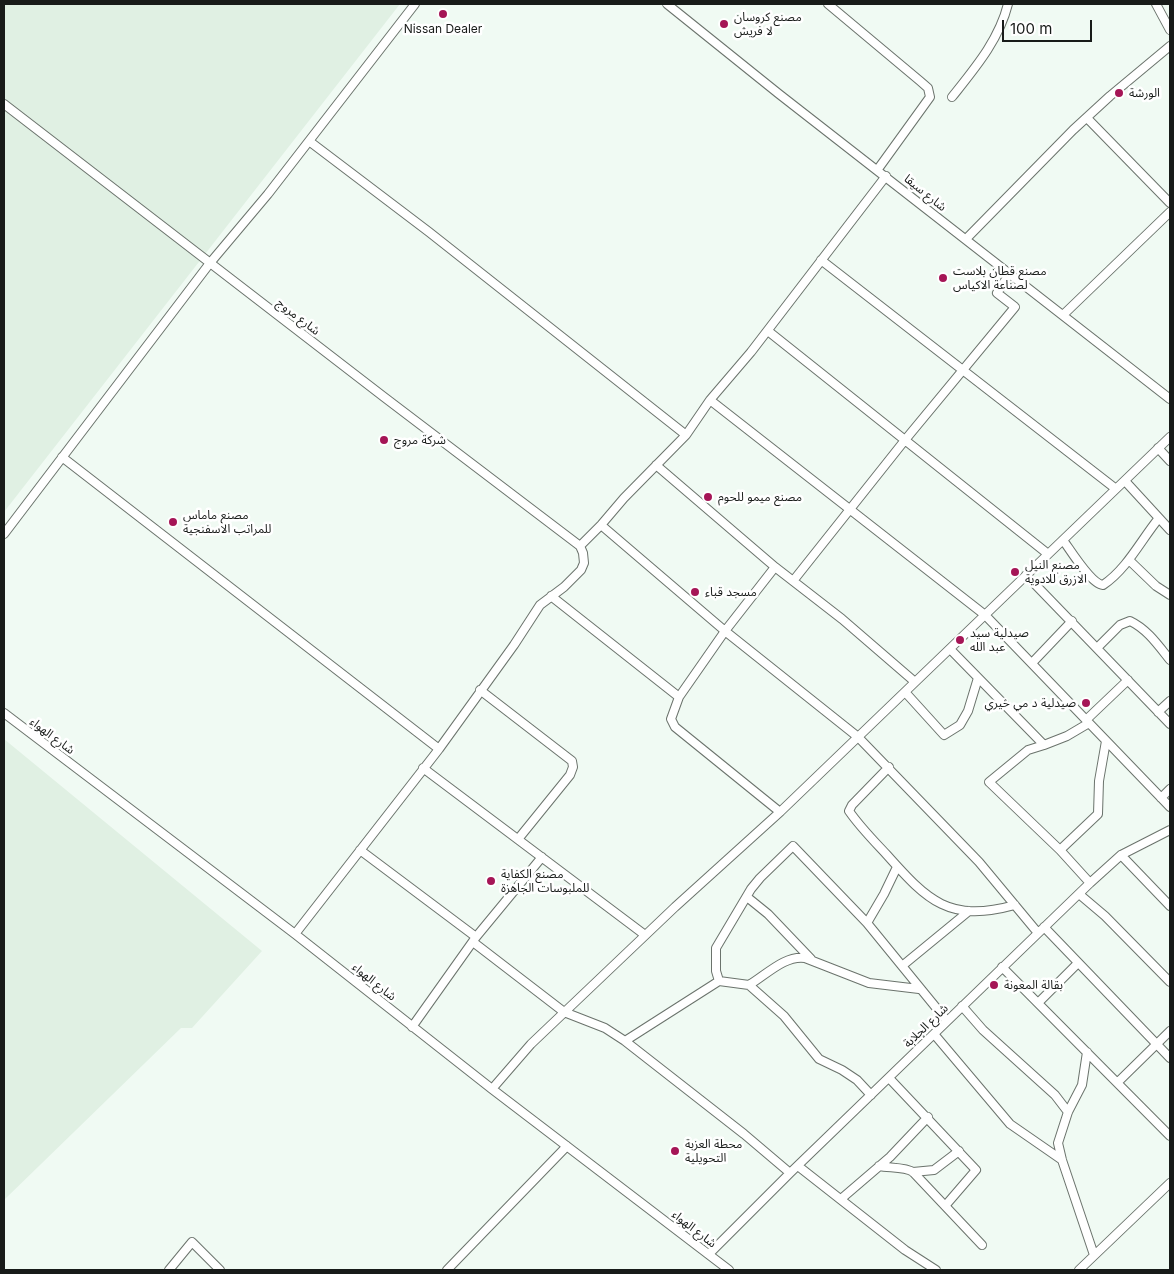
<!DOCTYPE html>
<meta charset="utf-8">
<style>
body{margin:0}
#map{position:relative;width:1174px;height:1274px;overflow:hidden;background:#f0faf3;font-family:Inter,sans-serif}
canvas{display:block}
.frame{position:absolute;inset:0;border:5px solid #181b19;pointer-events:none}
.scale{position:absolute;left:1002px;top:20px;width:90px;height:22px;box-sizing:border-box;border:2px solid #181b19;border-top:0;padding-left:6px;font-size:15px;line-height:18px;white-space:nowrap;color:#181b19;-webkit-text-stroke:4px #fff;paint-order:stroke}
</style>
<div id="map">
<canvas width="1174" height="1274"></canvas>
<div class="frame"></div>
<div class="scale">100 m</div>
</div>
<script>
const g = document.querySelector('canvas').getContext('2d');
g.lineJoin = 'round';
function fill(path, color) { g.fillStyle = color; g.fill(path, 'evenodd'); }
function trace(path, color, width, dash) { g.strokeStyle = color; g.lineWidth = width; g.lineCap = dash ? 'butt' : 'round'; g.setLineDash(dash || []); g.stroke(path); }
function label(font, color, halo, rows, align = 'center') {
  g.font = font + ' Inter,"Noto Sans Arabic",sans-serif'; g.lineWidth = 5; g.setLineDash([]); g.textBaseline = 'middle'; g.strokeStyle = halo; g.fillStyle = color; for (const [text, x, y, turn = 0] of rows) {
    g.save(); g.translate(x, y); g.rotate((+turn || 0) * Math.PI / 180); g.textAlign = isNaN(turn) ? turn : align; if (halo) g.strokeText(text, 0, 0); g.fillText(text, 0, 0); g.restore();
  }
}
fill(new Path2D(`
 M4,4H400L4,512Z
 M4,739L262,951L192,1028H181L4,1200Z`), '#e0f0e3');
const minor = new Path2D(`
 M667,4L779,94L1170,399
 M828,4L920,81L928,88L930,97L878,169
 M1156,4L1170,30
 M952,97C975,68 999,40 1008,4
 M4,104L384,397L580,546
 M1087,118L1170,203
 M309,141L429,232L686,435
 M966,239L1073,130L1110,96L1170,46
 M821,260L1116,489
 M1063,315L1170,212
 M768,331L1048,554
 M710,400L985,615L1170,807
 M1158,448L1170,461
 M62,457L439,749
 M656,465L775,567L842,619L915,682
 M1125,481L1170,530
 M601,525L725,631L858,737L979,862L1038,933
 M4,534L210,263L268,194L415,4
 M1063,540C1071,551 1091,584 1103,585C1127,569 1141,540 1159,518
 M1129,560L1156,586L1170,595
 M775,567L725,631L679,697L671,719L675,727L780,812
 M1026,575L1170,724
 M793,581L905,440L1015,307L997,293L1010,273
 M551,596L679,697
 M1097,648L1120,625L1130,621C1147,629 1158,645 1170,660
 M950,649L1044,745L1067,736L1089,723
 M1032,663L1072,621
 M480,690L572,761L573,767L570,775L519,838
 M905,692L944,735L960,725L968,711L978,678
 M1158,712L1170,701
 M4,713L295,934L492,1089L729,1270
 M1086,720L1128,680
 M1044,745L1028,750L989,782L1060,850
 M889,767L852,805L849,811C860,827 874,841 887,855C928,901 949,923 1015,905
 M423,768L645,935
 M1161,798L1170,789
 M360,850L476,937
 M1121,855L1170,906
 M1090,883L1060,850L1098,814L1099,781L1106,741
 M1079,894L1105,916L1170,982
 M747,897L768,914L811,959
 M867,923L884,894L897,867
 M1044,927L1170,1058
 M295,934L439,749L514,645L540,605L564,587L581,570L584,563L583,553L580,546L601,525L624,498L686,435L710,400L751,352L886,176
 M473,942L564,1012L605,1028L625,1041L744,1134L790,1173
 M902,966L969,911
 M1002,967L1170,1136
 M719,981L716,971V948L751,889L760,878L793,846L867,923L947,1021
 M749,985C766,975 785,955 805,958L869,983L919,989
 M1039,1002L1078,963
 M962,1006L983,1030L1055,1095L1068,1112
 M412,1027L476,937L542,857
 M934,1034L1010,1124L1062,1160
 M625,1041L719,981L749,985L784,1016L819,1059L842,1070L857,1080L871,1095
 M1087,1052L1082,1085L1068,1112L1058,1143L1062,1160L1094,1255
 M889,1078L976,1170L945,1206
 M1118,1082L1170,1031
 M492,1089L531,1044L675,907L780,812L1170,437
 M798,1166L905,1250L936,1270
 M879,1166C889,1168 906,1167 913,1172L982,1245
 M913,1172L934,1170L959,1151
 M841,1199L890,1157L928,1117
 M709,1254L790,1173L1090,883L1121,855L1170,830
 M169,1270L192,1242L220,1270
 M447,1270L567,1146
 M1079,1270L1170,1183`);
trace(minor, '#6b736c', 10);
trace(minor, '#fff', 8);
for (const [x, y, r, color] of [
 [443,14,5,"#a51556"],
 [724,24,5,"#a51556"],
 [1119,93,5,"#a51556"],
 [943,278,5,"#a51556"],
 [384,440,5,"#a51556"],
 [708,497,5,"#a51556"],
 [173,522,5,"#a51556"],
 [1015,572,5,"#a51556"],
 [695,592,5,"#a51556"],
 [960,640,5,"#a51556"],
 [1086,703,5,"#a51556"],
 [491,881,5,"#a51556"],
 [994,985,5,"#a51556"],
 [675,1151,5,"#a51556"]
]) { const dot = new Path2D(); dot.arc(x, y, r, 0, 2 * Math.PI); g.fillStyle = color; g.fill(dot); trace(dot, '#fff', 2); }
label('12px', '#181b19', '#fff', [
 ["مصنع كروسان",734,17],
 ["لا فريش",734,31],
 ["Nissan Dealer",443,29,"center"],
 ["الورشة",1129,93],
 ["مصنع قطان بلاست",953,271],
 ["لصناعة الاكياس",953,285],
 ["شركة مروج",394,440],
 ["مصنع ميمو للحوم",718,497],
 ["مصنع ماماس",183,515],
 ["للمراتب الاسفنجية",183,529],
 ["مصنع النيل",1025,565],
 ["الازرق للادوية",1025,579],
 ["مسجد قباء",705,592],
 ["صيدلية سيد",970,633],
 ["عبد الله",970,647],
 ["صيدلية د مي خيري",1076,703,"right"],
 ["مصنع الكفاية",501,874],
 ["للملبوسات الجاهزة",501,888],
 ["بقالة المعونة",1004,985],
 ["محطة العزبة",685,1144],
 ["التحويلية",685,1158]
], 'left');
label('12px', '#181b19', '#fff', [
 ["شارع سيقا",925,193,39],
 ["شارع مروج",298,317,38],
 ["شارع الهواء",52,736,37],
 ["شارع الهواء",374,982,39],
 ["شارع الجلابة",926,1026,-44],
 ["شارع الهواء",694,1229,38]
]);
</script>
